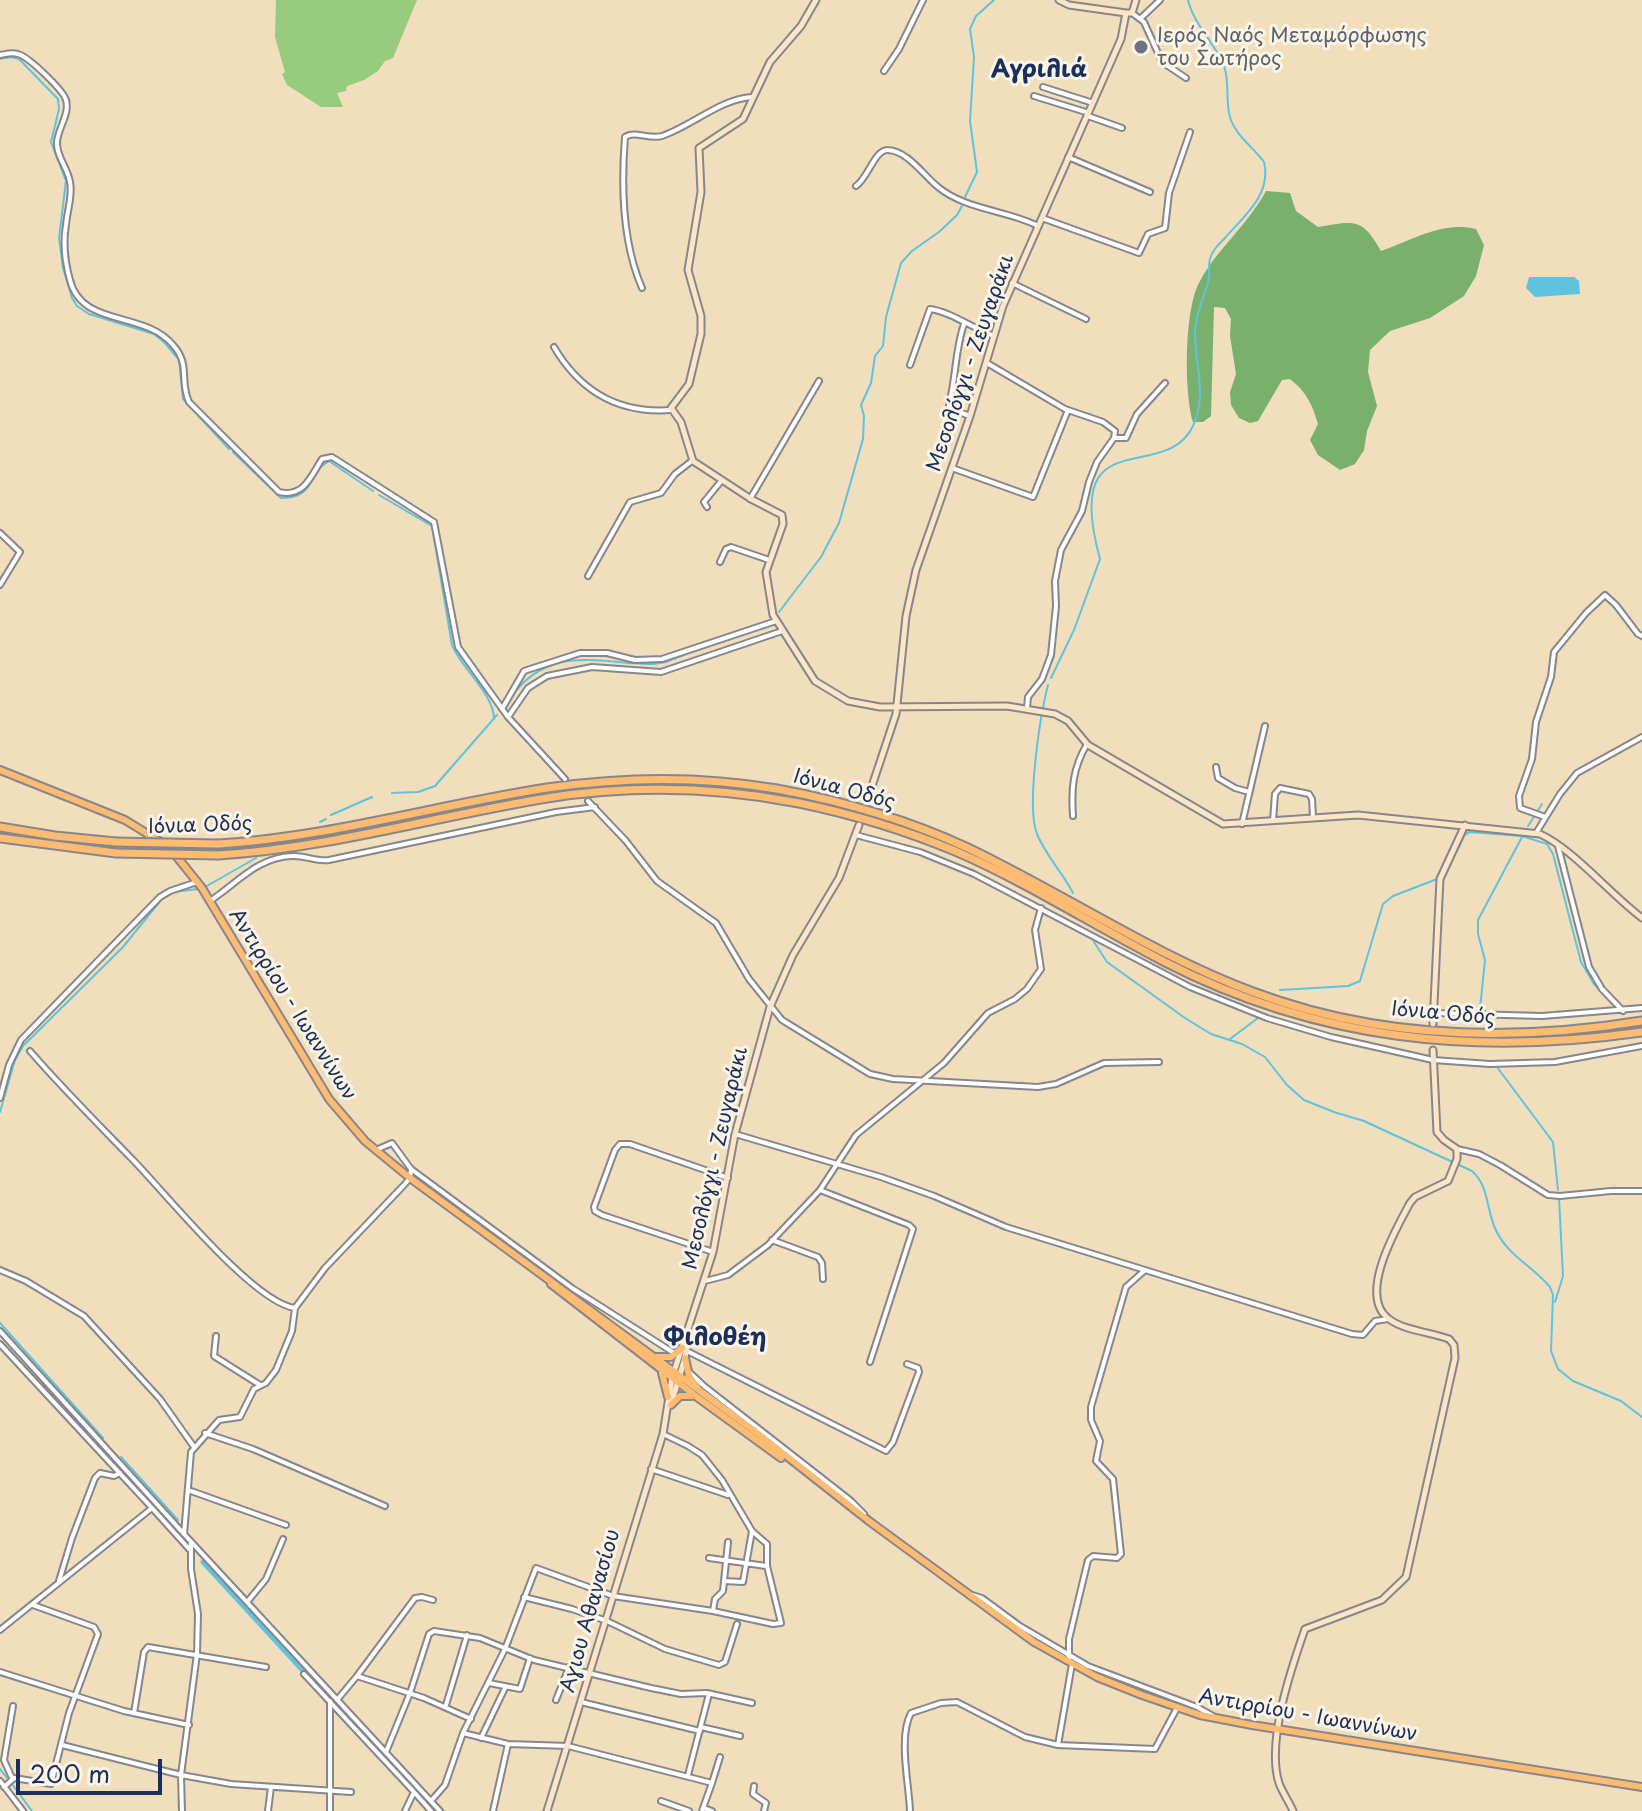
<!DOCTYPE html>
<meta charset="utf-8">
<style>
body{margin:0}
#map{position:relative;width:1642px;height:1811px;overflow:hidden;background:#f0debc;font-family:"Playpen Sans",sans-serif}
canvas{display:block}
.scale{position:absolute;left:16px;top:1759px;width:146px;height:36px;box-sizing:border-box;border:4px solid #1b2f5e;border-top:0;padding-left:10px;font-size:24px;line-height:28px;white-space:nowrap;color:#1b2f5e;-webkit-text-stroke:6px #fcf5e5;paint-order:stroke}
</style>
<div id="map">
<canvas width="1642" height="1811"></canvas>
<div class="scale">200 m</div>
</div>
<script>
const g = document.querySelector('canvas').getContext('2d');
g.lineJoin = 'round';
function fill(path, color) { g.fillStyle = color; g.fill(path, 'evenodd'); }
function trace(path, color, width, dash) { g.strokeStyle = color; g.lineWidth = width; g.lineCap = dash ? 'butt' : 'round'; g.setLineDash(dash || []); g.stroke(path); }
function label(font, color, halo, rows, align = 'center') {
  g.font = font + ' "Playpen Sans",sans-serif'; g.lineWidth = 6; g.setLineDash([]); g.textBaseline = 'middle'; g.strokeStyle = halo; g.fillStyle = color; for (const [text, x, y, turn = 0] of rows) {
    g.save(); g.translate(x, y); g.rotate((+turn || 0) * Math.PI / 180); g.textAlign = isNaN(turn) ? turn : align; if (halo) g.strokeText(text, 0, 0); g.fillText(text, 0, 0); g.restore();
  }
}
fill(new Path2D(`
 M276,0H417L393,58L385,61L378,71L364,80L347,86L346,91L337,93L343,107H321L287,85L282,74L285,72L275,37Z`), '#97cc7e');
fill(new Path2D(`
 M1266,191L1290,193L1296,211L1318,227C1354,221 1362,217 1381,251C1414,240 1441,221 1476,229L1484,245L1476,276L1464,296L1430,318L1390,331L1370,350L1368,372L1377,406L1367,431L1364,450L1355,464L1340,470L1318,455L1310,440L1318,424C1313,406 1306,391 1290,379L1282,380L1258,421L1250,423L1239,418L1231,405L1230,392L1236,374L1230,336L1231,319L1225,308L1214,307L1211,416L1203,422H1193C1184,392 1184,308 1200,281C1217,249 1247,226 1266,191Z`), '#79b06d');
fill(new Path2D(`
 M1529,277H1574L1579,281L1580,294L1535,297L1526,288Z`), '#60c3dd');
trace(new Path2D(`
 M0,59L11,57L19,59L58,99L59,109L51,142L66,181L59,238L63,268L72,298L77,306L89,314L154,334L165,343L179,360L183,399L229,449
 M965,197L977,172L970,121L974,57L970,29L976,16L994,0
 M233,452L281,498C316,499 308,471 329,461L373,491
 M379,495L432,526L452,645C462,669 494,694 494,719
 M779,612L821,557L839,523L863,439L864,416L861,405L871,383L875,356L883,346L886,317L901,263L912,251L939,232L957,215L962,206
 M752,631L770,626
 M1051,678L1074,630L1100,559C1061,417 1165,486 1193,426C1208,395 1194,362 1195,330C1196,314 1203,299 1208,283C1210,275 1208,267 1210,259C1212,251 1218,245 1224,239C1243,217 1272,195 1264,162C1253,147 1235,135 1230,117C1225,100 1230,82 1224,66C1215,43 1194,25 1188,0
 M1048,685C1040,716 1026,807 1037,834C1046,856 1063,873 1073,893
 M511,697C550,643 599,664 654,664L666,662L701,648
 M392,793L418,792L435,786L497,715
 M331,815L372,797
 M320,822L326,819
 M1528,826L1542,804
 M1446,872L1464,836L1469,832L1522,836L1547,844L1553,854L1581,962L1594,984L1612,1003
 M205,887L256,858
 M1094,942L1107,962L1185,1018L1211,1034L1242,1044L1265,1057L1287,1085L1304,1100L1334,1112L1364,1121L1472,1171C1489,1186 1486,1208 1495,1228C1506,1255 1533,1266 1550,1287L1553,1295L1551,1351L1558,1369L1573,1381L1621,1401L1642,1417
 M1280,990L1348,986L1360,981L1383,904L1393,896L1437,879
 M1480,1009L1485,960L1478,934V920L1522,837
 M1230,1039L1258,1018
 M1497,1067L1553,1142L1558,1190
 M0,1112L15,1060L23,1046L123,947L161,900L173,892L198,889
 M1555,1302L1563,1276L1559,1198
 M0,1323L103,1438
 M121,1457L178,1520
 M0,1769L7,1778
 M12,1784L32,1811`), '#60c3dd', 2);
trace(new Path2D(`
 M203,1562L308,1676`), '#60c3dd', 5);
const street = new Path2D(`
 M1132,13L1144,22L1162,62L1186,78
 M1141,18L1160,0
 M0,55C6,54 12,52 18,54C29,57 63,90 66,100C70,114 58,128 57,142C56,156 68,168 70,182C73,195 67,211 66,225C63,242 65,262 70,280C82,328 144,310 173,345C191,365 179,380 189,402L279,492C304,498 311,476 322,459L332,457L434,522L458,647L508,717L565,779
 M884,71L899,49L923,0
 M1043,87L1093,103
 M1034,96L1089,113
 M1088,116L1122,128
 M1068,157L1150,192
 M856,186C868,178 875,149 888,150C908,151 924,176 938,187C966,210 1007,210 1038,226
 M1042,218L1139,253L1148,234L1165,228L1169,193L1190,132
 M1012,283L1086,319
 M642,288C622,242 621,187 625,137C635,130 649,140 662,136C692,126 720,99 752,97
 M964,324C955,350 956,378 949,405L953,410L970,416
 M554,347C580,391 618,414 671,410
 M987,363L1065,409L1103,422L1115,431L1114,438L1097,462L1089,482L1082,511L1061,550L1055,581L1056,606L1051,655L1042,679L1028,697L1027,708
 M910,365L930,309C951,312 972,328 994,336
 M1114,438H1126L1137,414L1165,383
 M952,468L1033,497L1068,410
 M750,499L819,381
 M707,507L704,502L722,480
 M0,533L20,552L0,585
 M720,562L726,549L731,547L769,560
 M588,576L630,502L661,493L675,474L693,460
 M502,709L524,671L580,653H607L635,660L662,659L776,621
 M508,717L528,688L547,676L592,667L661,672L782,631
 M1216,767L1218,778L1235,788L1249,792
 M588,801L626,841L657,881L716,923L749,979L782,1020L870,1074L893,1079L1038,1087L1056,1084L1104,1063L1159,1062
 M1073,816C1071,788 1073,768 1087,744
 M1545,817L1520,808L1519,796L1532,759L1536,722L1551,677L1554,652L1586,613L1605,595L1616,605L1638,634L1642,636
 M1273,821L1275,794L1280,788L1309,794L1312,799L1313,817
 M1242,824L1265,726
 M1536,833L1560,794L1577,773L1642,737
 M856,835L920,852L974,874L1190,987L1267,1018L1331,1037L1433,1060L1490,1064L1555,1062L1642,1046
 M1558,846L1589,967L1602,989L1623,1011
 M210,901C237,883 258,857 292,856C305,855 316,862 329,860L556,812L595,807
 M1433,1013L1542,1016L1642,1008
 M30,1051C63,1089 99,1125 134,1161C166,1194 254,1303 295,1308
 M0,1098L9,1065L21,1040L160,897L170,891L197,882
 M735,1134L881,1177L934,1196L1006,1227L1352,1334L1363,1335L1375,1321L1388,1319
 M1457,1149L1479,1154L1500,1165L1548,1195L1560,1196L1611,1191H1642
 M376,1150L392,1143L411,1169L572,1288L674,1353
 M411,1169L410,1178L404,1185L325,1268L295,1308L292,1331L276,1370L266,1383L254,1389L240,1417L219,1420L191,1452L184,1534L440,1811
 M820,1190L909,1225L913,1229L870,1362
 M772,1240L818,1257L822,1263L823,1279
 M713,1252L602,1215L595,1211L594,1207L615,1150L620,1144H630L728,1178
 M0,1270L26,1281L84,1316L160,1399L194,1447
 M705,1281L728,1275L768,1245L820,1190L856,1135L944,1063L988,1013L1015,999L1027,989L1041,969L1035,930L1041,908
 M0,1331L184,1534
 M216,1336L214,1356L260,1385
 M0,1344L152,1508
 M687,1351L886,1451L893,1442L919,1372L918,1368L907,1364
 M688,1371L704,1386L850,1500L864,1514
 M205,1433L253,1449L385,1506
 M651,1469L728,1495
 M191,1491L286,1525
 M709,1558L766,1566
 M59,1581L72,1538L95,1478L100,1473L114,1476L120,1473
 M724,1581L743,1582L752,1531
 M972,1595L982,1598L1020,1626L1088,1666L1197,1707L1213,1716
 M524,1597L572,1609L607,1621L665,1649L719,1665L725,1662L737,1624
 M433,1600L422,1597L415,1598L357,1676L424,1698L471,1719
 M248,1601L266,1579L283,1539
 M713,1611L715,1599L723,1591L728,1542
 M0,1630L152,1508L190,1550
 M1069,1661V1639L1088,1560L1093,1556L1117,1558L1121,1554L1113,1479L1096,1461L1100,1441L1091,1420V1407L1126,1287L1144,1271
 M0,1672L124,1711L189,1725
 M304,1674L414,1792
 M489,1683L520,1689L530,1658
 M337,1700L357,1676
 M556,1700L569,1667
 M330,1701V1811
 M581,1702L700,1731
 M446,1705L467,1635
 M134,1713L144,1652L148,1647L266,1667
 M701,1727L740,1736
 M463,1733L508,1744L568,1746L712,1783L702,1811
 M481,1738L505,1688
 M62,1745L181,1775L231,1784L351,1792
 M1058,1745L1155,1749L1177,1708
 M386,1752L410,1693L429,1634L434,1631L480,1638L534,1660L651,1688L681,1694L707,1693L752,1703
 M688,1775L709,1694
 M12,1778L4,1760L13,1706
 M0,1781L23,1811
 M712,1783L720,1757
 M754,1786L753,1794L766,1803L764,1811
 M4,1787L14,1778L51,1784L69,1713L98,1634L94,1627L33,1605
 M431,1801L445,1785L463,1733L505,1649L536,1568L613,1596L713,1611L773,1624L781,1623L767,1566V1544L752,1531L722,1480L702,1455L688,1446L663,1434
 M661,1801L689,1811
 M704,1808L712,1811
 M182,1811L181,1775L197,1654L198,1614L191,1569V1543
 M268,1811L271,1787
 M405,1811L414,1792L431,1811
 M493,1811L508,1744
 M910,1811C909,1783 898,1737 911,1713L941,1703L957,1702L1025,1737L1058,1745L1072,1664`);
const secondary = new Path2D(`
 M816,0L801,26L770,62L743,119L699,148L701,192L688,270L701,316V334L689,384L671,408L681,422L693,461L751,499L782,515L783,524L766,572L773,615L815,681L848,701L880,707L1007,706L1055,714L1068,721L1088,745L1223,824L1358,815L1540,834C1573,849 1610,894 1642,918
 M1059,0L1069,5L1126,13
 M1126,13H1132L1136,0
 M867,801L896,714L906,616L916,570L970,416L1003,306L1121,39L1126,13
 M1433,1024L1440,879L1465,825
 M671,1404L685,1358L688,1340
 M547,1811L663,1434L672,1378L713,1252L735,1134L770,1007L793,955L839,878L859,825
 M1293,1811C1289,1801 1282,1792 1279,1783C1266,1742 1291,1669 1305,1629L1382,1600L1406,1577L1455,1358L1454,1345L1449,1339C1431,1332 1405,1331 1389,1319C1357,1296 1396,1229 1410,1203L1415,1197L1448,1181L1457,1159V1149L1444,1140L1437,1132L1433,1050`);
const primary = new Path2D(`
 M0,770L125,820L169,847L202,888L329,1099L365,1141L410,1178L756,1432L869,1521L1034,1642L1097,1677L1142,1695L1200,1715L1252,1725L1642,1787
 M551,1284L697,1397L781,1458
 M657,1357H671L682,1348
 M685,1358L689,1376L697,1387
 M662,1373L668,1397
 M671,1405L680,1396H692`);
const highway = new Path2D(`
 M0,827L55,836L116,842
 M0,838L116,853
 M218,844C330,837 437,805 547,788C623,777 701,776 777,789C842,801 908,820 968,848C1064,894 1154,955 1253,992C1378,1039 1512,1042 1642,1021
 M218,855C330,848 437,816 547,798C630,785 716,787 799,803C852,814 905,830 955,851C1027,882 1095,926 1165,962C1317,1040 1474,1056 1642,1032`);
trace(street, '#86868d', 8);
trace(secondary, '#86868d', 9);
trace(primary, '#86868d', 10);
trace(highway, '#86868d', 11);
trace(street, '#fff', 4);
trace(secondary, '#ffe4c6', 5);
trace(primary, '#febb71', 6);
trace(highway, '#febb71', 7);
const highwayBridge = new Path2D(`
 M116,842L218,844
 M116,853L218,855`);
trace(highwayBridge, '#86868d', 11, []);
trace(highwayBridge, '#febb71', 7);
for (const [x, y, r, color] of [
 [1141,47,8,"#6b7280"]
]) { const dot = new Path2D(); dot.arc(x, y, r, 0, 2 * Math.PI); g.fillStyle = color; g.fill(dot); trace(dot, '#fcf5e5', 3); }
label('20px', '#5b616d', '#fcf5e5', [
 ["Ιερός Ναός Μεταμόρφωσης",1157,36],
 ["του Σωτήρος",1157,59]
], 'left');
label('20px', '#1b2f5e', '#fcf5e5', [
 ["Μεσολόγγι - Ζευγαράκι",971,363,-71],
 ["Ιόνια Οδός",844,790,15],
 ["Ιόνια Οδός",200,826,-2],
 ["Αντιρρίου - Ιωαννίνων",292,1005,58],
 ["Ιόνια Οδός",1443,1014,5],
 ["Μεσολόγγι - Ζευγαράκι",716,1158,-77],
 ["Αγιου Αθανασίου",591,1611,-74],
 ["Αντιρρίου - Ιωαννίνων",1308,1716,10]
]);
label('bold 24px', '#1b2f5e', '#fcf5e5', [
 ["Αγριλιά",1039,70],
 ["Φιλοθέη",715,1338]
]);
</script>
